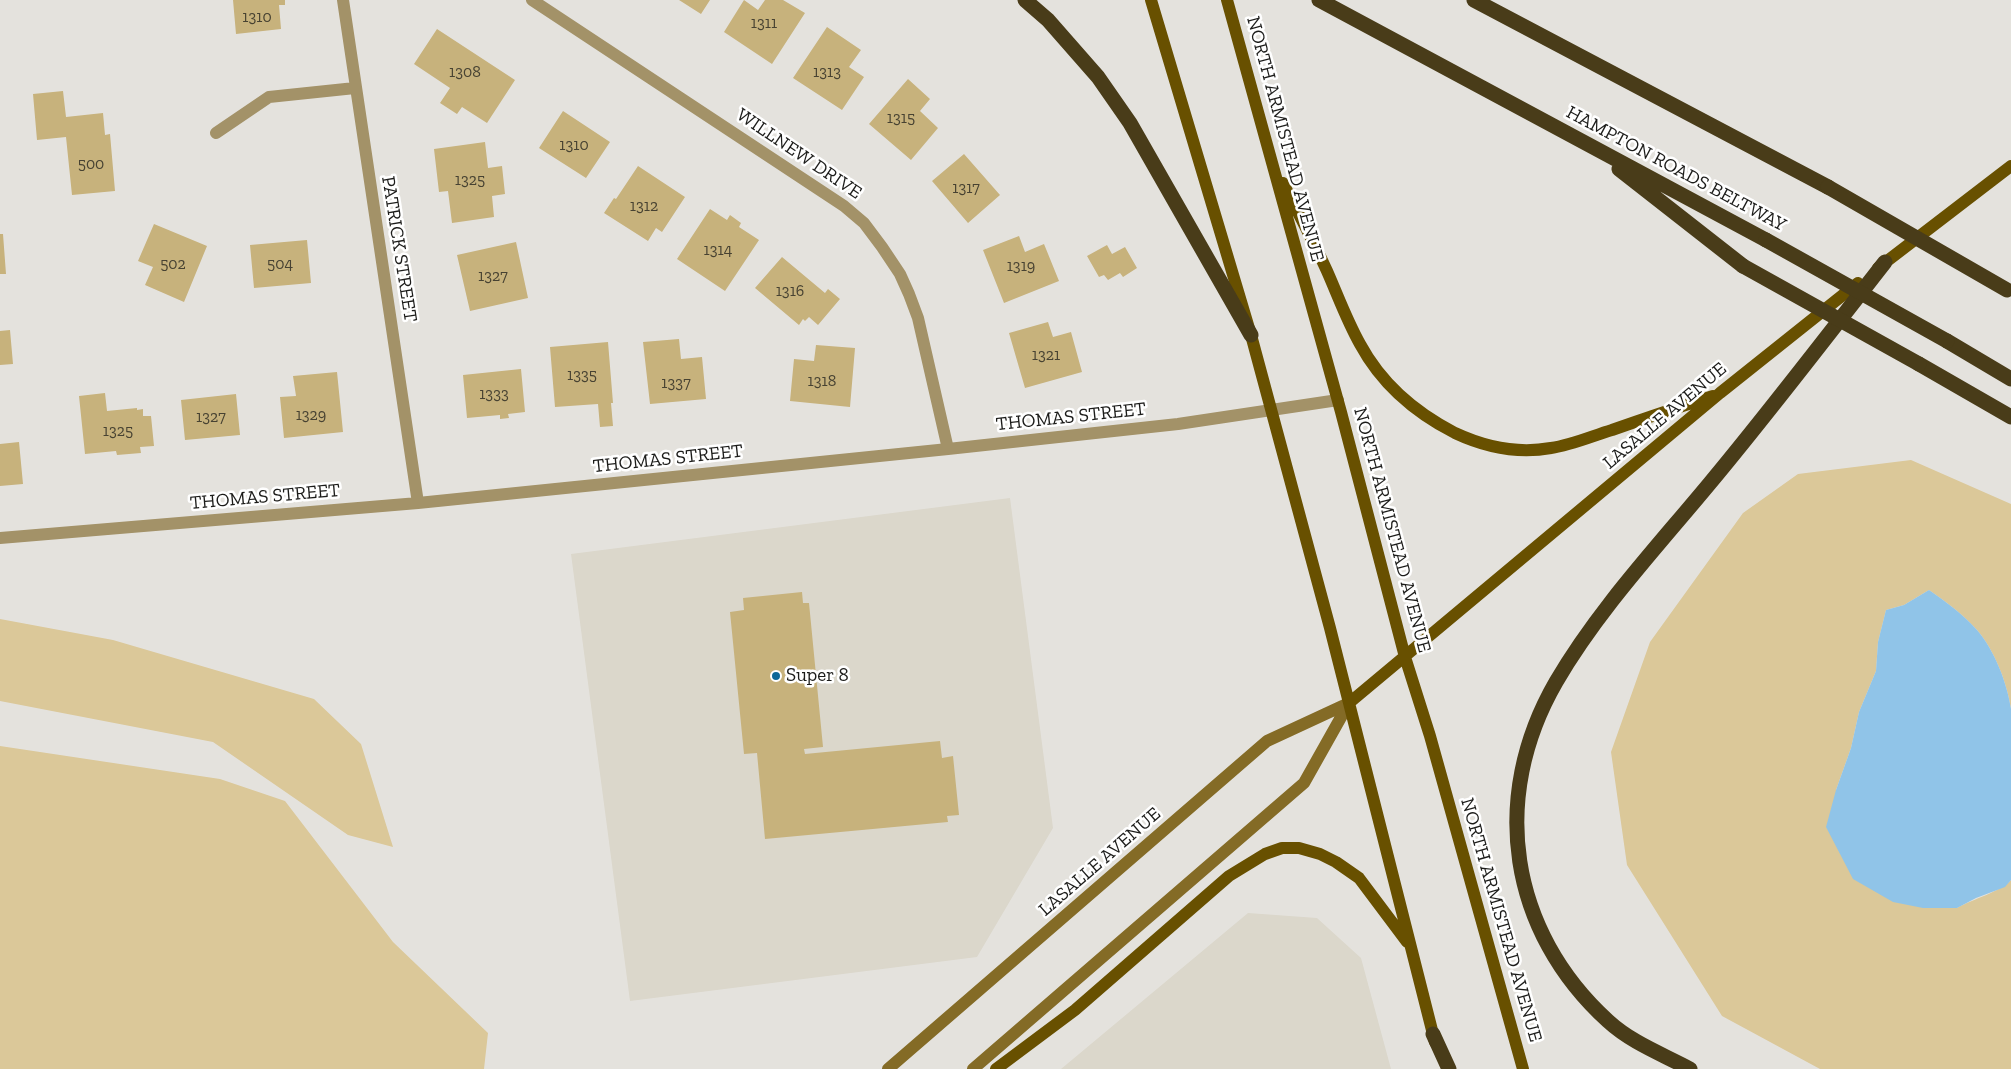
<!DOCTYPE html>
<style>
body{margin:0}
canvas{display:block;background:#e4e2dd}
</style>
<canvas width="2011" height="1069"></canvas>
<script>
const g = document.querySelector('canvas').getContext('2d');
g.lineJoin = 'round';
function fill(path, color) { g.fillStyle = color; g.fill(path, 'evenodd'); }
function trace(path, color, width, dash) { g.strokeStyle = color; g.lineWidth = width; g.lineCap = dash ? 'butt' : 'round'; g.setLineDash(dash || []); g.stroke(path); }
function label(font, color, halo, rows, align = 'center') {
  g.font = font + ' "Zilla Slab",serif'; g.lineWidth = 5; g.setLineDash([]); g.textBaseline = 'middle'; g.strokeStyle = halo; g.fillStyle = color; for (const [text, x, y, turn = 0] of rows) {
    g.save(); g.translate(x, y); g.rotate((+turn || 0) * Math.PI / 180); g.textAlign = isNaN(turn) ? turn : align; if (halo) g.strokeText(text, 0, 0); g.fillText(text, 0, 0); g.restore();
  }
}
fill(new Path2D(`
 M1010,498L1053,828L977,957L630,1001L571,554Z
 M1248,913L1317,918L1361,958L1391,1069H1061Z`), '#dbd7cb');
fill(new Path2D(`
 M1911,460L2011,504V709C2007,683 1995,651 1977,630C1963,614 1946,602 1929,590L1904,605L1886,610L1878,642L1876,671L1859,712L1851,748L1836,790L1957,908C1973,899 2000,892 2011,880V1069H1820L1722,1016L1627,865L1611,752L1650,642L1743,513L1798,474Z
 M0,619L113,640L314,699L361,744L393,847L348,835L213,742L0,701Z
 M0,746L220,779L285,801L393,942L488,1033L484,1069H0Z`), '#dbc899');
fill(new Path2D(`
 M1929,590C1946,602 1963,614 1977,630C1995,651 2007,683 2011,709V880L2005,887L1976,898L1957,908H1923L1893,902L1853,879L1826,827L1836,790L1851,748L1859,712L1876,671L1878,642L1886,610L1904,605Z`), '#90c4e8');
fill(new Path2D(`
 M233,0H285V5H279L281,29L236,34Z
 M679,0H710L701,14Z
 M744,0L758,10L765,0H783L805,13L772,64L724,32Z
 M827,27L861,50L849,67L864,77L842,110L793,78Z
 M437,29L515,80L487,123L462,107L457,114L440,103L450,88L414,64Z
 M908,79L930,99L920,111L938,128L911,160L869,124Z
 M63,91L66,117L103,113L105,135L110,134L115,191L72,195L66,137L37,140L33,94Z
 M563,111L610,142L586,178L539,148Z
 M485,142L488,168L502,166L505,194L492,196L494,217L452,223L448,191L439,192L434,149Z
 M964,154L1000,195L968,223L932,181Z
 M638,166L685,197L662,232L656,228L648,241L604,213L614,198L616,199Z
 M710,209L727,220L730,215L741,223L739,227L759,240L725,291L677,259Z
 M154,224L207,246L184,302L145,285L153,267L138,261Z
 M0,234H3L6,274H0Z
 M1019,236L1025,252L1044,244L1059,281L1004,303L983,250Z
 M307,240L311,283L254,288L250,245Z
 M516,242L528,298L470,311L457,255Z
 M1107,245L1112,254L1125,247L1137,268L1123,277L1120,273L1108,280L1104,275L1099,277L1087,256Z
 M782,257L825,293L828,289L840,299L818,325L809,317L805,321L803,319L799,325L755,288Z
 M1048,322L1053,337L1071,332L1082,372L1025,388L1009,333Z
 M10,330L13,364L0,365V331Z
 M679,339L681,359L702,357L706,399L650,404L643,342Z
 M608,342L613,403H611L613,426L600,427L598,404L555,407L550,347Z
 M816,345L855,348L850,407L790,401L794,359L814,361Z
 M521,369L525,412L508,414L509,418L500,419V415L467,418L463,375Z
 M337,372L343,432L284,438L280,397L296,396L293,376Z
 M105,393L107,411L137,408V410L143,409V416H151L154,446L140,447L141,453L117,455L116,451L85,454L79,396Z
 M236,394L240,435L185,440L181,400Z
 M19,442L23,484L0,486V444Z
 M802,592L803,603H809L823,747L804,749L805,754L940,741L942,758L953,756L959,815L947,816L948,822L765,839L757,753L744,754L730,612L744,610L743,598Z`), '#c7b27c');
trace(new Path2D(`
 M343,0L418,503
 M532,0L844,206L864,223L882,247L900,274L909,294L918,318L948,449
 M216,133L269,97L355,88
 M0,538L418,503L948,449L1178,424L1338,400`), '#a39268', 12);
trace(new Path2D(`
 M888,1069L1267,741L1349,703
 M973,1069L1304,783L1349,703`), '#846b26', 12);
trace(new Path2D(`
 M1151,0L1251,335L1330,628L1435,1042
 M1227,0L1341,412L1405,657L1430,736L1523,1069
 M1283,183C1298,213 1314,242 1327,271C1338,296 1347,321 1360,344C1381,383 1416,413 1455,433C1485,447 1518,454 1551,448C1572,445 1592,436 1612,430C1646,418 1679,407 1713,396
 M1878,268L2011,166
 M1349,703L1720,393L1858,283
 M996,1069L1075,1010L1229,876L1265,854L1282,848H1299L1320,854L1336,862L1359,878L1407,942`), '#685000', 12);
trace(new Path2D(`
 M1025,0L1048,20L1098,77L1130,123L1251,335
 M1319,0L1766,240
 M1474,0L1828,187
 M1619,169L1743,266
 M1947,341L2011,379
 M1919,364L2011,417
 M1433,1034L1449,1069
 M1690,1069C1662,1054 1632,1043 1608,1021C1509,931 1489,798 1556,682C1598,610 1657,547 1710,483C1770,411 1827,336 1885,262`), '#493c19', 15);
trace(new Path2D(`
 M1828,187L2007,290
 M1766,240L1947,341
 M1743,266L1919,364`), '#493c19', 15);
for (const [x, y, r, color] of [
 [776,676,5,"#0c6797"]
]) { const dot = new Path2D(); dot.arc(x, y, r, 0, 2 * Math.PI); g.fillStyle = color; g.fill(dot); trace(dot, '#fff', 2); }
label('16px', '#474232', null, [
 ["1310",257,17],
 ["1311",764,23],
 ["1308",465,72],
 ["1313",827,72],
 ["1315",901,118],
 ["1310",574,145],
 ["500",91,164],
 ["1325",470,180],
 ["1317",966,188],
 ["1312",644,206],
 ["1314",718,250],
 ["502",173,264],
 ["504",280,264],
 ["1319",1021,266],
 ["1327",493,276],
 ["1316",790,291],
 ["1321",1046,355],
 ["1335",582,375],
 ["1318",822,381],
 ["1337",676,383],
 ["1333",494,394],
 ["1329",311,415],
 ["1327",211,417],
 ["1325",118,431]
]);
label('19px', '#1c1c1a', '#fff', [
 ["NORTH ARMISTEAD AVENUE",1285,139,75],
 ["WILLNEW DRIVE",799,154,34],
 ["HAMPTON ROADS BELTWAY",1676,169,28],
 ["PATRICK STREET",399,249,81],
 ["LASALLE AVENUE",1665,416,-40],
 ["THOMAS STREET",1071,417,-6],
 ["THOMAS STREET",668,459,-6],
 ["THOMAS STREET",265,497,-5],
 ["NORTH ARMISTEAD AVENUE",1392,530,75],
 ["LASALLE AVENUE",1100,862,-41],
 ["NORTH ARMISTEAD AVENUE",1501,920,74]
]);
label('19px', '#1c1c1a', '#fff', [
 ["Super 8",786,676]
], 'left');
</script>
